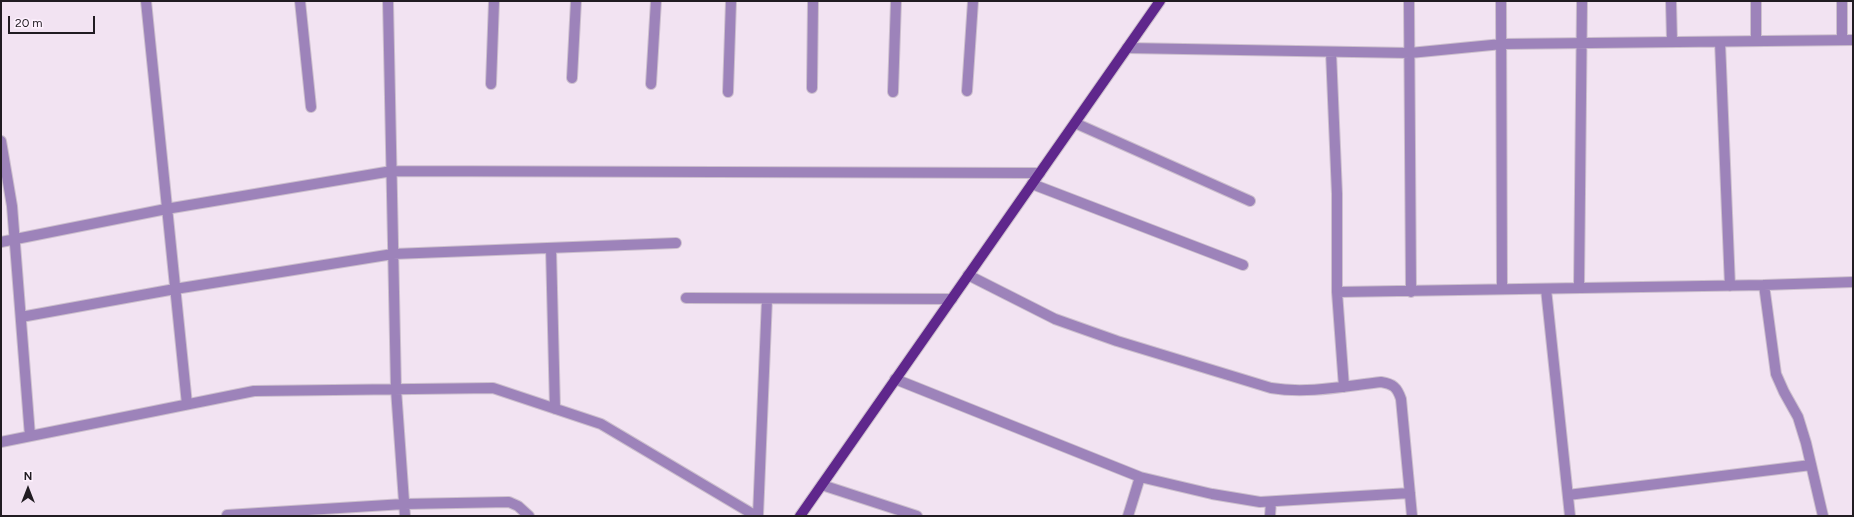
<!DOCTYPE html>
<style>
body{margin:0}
#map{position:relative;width:1854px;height:517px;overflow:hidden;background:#f2e3f2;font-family:Figtree,sans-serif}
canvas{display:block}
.frame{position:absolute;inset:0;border:2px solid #211c22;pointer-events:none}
.north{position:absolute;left:8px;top:469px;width:40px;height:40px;-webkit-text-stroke:3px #fef1fe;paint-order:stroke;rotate:0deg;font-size:11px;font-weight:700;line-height:16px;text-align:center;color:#211c22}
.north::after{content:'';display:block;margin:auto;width:14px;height:18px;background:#211c22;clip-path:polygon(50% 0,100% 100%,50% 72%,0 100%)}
.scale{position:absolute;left:8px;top:16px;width:87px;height:18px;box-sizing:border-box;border:2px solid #211c22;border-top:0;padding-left:5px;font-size:12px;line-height:14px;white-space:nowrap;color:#211c22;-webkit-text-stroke:3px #fef1fe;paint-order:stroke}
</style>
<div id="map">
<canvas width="1854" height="517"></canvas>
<div class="frame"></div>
<div class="north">N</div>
<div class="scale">20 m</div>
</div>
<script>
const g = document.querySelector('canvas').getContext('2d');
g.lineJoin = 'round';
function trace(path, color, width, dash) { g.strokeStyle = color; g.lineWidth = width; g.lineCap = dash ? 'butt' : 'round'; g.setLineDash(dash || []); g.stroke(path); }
const minor = new Path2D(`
 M146,1L187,404
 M300,1L311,107
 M388,1L396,389L405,516
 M1409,1L1411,292
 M1501,1L1502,289
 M1671,1L1672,42
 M1842,1V40
 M1756,41V1
 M1720,42L1730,286
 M1127,48L1410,53L1502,44L1853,40
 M1331,52L1337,194V292L1344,387
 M572,78L576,1
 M491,84L494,1
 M651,84L656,1
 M812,88L813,1
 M967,91L973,1
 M728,92L731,1
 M893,92L896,1
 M1075,123L1250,201
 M1,141L12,206L30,436
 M1032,184L1243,265
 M1,242L166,209L392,171L1040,173
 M551,248L555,409
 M968,275L1055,319L1117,341L1271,388C1308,394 1345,386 1381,382C1393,384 1397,387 1401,399L1412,516
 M1764,285L1776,374L1784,392L1798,417L1806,443L1823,516
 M1579,288L1582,1
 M1546,289L1570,516
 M1337,292L1764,285L1853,282
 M686,298L952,299
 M21,317L175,289L393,254L676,243
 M895,379L1140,477L1212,494L1260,502L1410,493
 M1,442L254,391L493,388L601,424L756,516
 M822,485L917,516
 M1568,495L1811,465
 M227,515L404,504L509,502L518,506L529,516
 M758,516L767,299
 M1128,516L1140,477
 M1270,516L1271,502`);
const major = new Path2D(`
 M800,516L1160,1`);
trace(minor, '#ccbfcd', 12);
trace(major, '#ccbfcd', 12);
trace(minor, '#9d83ba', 10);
trace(major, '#5f278c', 10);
</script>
